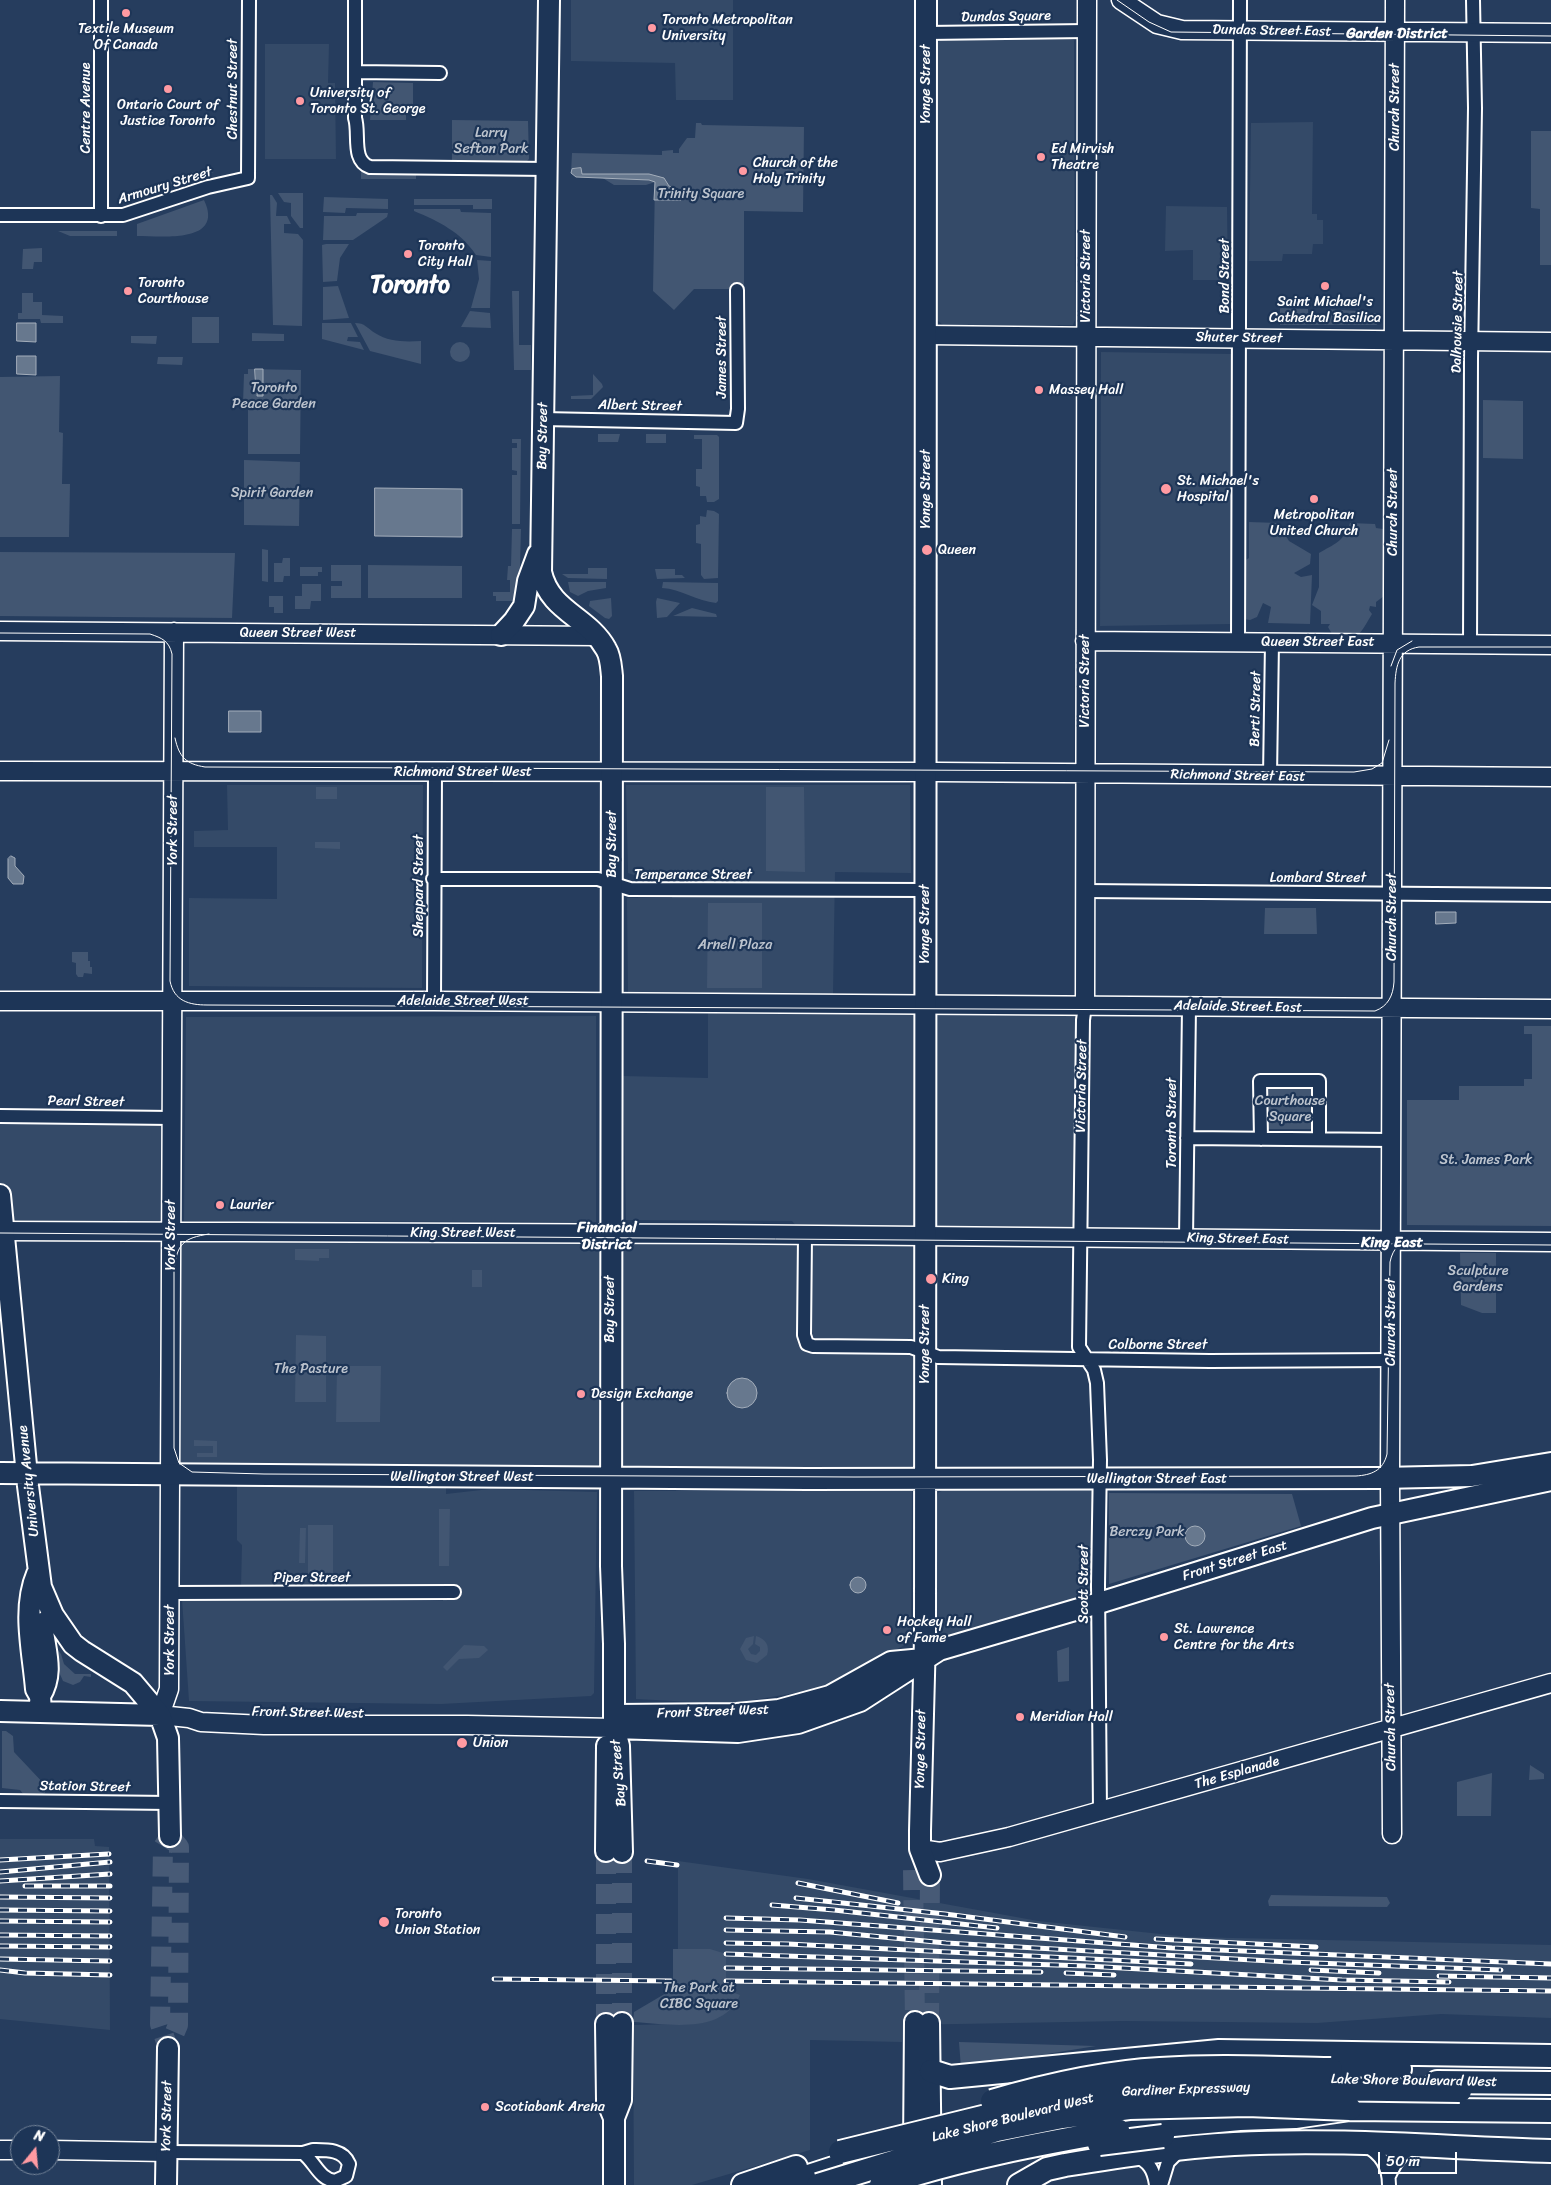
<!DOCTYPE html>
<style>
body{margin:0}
#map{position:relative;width:1551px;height:2185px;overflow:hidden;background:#263d5e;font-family:Sriracha,sans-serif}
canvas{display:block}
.north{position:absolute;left:10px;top:2125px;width:50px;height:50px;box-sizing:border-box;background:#1d3557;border:1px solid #77869a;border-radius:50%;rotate:17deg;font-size:14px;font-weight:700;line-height:20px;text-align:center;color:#fff}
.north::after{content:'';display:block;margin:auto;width:18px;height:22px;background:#ff9aa2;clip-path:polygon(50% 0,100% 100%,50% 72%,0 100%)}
.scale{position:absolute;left:1378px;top:2152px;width:79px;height:22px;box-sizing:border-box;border:2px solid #fff;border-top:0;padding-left:6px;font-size:15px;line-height:18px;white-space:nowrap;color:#fff;-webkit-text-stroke:4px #1d3557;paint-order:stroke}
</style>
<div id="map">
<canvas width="1551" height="2185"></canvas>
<div class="north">N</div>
<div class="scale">50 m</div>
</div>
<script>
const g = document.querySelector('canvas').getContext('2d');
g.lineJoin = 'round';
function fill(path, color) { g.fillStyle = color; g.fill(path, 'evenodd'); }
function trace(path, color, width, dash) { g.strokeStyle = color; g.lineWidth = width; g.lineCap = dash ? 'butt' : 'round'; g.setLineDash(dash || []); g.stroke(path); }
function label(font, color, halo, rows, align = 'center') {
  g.font = font + ' Sriracha,sans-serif'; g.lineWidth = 4.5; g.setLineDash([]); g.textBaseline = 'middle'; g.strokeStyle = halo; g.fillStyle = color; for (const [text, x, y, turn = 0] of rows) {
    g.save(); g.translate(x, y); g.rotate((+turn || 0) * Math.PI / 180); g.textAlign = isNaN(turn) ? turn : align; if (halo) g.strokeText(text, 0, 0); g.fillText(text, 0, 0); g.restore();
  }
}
fill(new Path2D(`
 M571,0H733V100H676L675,63L571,61Z
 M945,37L1068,38L1074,40L1075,320L1073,325H943L937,320L936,47L938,42Z
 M265,44H329L328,83H335L336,159H265Z
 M1313,122L1312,214H1317V220H1323V244H1313L1312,254H1283L1282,261H1249L1251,123Z
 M1166,206L1227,207L1228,280H1193V250L1165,251Z
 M1101,352L1232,354L1231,624L1100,626Z
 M227,785H423L422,988L189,986V898L277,899V847H194V831L228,830Z
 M626,785H910L911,873L835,872L833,994L628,993L627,898H672L673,876L634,875L628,873Z
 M708,1003L1085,1006L1081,1238L926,1236L924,1479L446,1477V1494L490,1489L597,1492L594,1693L591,1696L441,1704L189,1701L182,1599L443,1601V1593L241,1587L242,1545L237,1540V1475L171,1474L172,1232L0,1231V1116L172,1118V1232L804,1235L792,1221L626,1220L623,1076L708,1078Z
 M596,1016V1222L184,1221L186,1017Z
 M945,1489H1091L1093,1492L1092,1593L947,1638H940L935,1632L937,1498L938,1493Z
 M912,1490L911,1634L910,1639L903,1646L819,1689L729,1704L636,1699L634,1491Z
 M0,1839H94L95,1846L109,1847L110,2030L0,2019Z
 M678,1861L808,1879L1038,1921L1189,1937L1551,1945V2018L1441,2014L1317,2023L1123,2021L903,2025L902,2042L810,2040V2150L692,2185H634L633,2025L678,2024Z`), '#344a68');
fill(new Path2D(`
 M373,82L413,83V114H406V120H370Z
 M452,120L528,121L529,159L526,162L452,161Z
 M696,123H701L702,125L804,127L803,212L744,211V289H694L674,310L653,291L655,182L646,185H614L601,177H576L571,173L572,153L662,155V151L673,150V153H679V149L687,138H695Z
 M1531,131H1551V265H1540V209L1531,208Z
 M196,171L214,172L155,192V186Z
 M361,172L416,173V179H361Z
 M278,193H303V228H300L291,216V203L284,202Z
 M270,195H272L277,203L276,216H287L291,224H284V233L298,234L303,240L302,326L273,325Z
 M324,197L388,199V209L346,208L345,213L323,212Z
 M414,199H492V209H473V205H414Z
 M204,200C225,244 161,236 137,236V224Z
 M414,209H460L461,212L491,213V257L476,255C461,232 438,221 414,211Z
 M357,213H388L387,217L353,240H323L324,216H356Z
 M58,231H117V236H70Z
 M326,244H349L340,258L337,281L323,282L322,245Z
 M42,248V262H34L33,269H22L23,249Z
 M477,260L491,261L490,308H471L479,279Z
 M338,286L349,318L323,320V287Z
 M512,291H519V345H531V370H514Z
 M22,293H33V302H42V315L63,316V323H41L40,319H18V313H22Z
 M1280,308L1308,309V315H1282L1280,314Z
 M1327,309L1357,311L1359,309L1360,313H1378L1377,325H1280V319L1311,318V313H1316V316L1320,315L1327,316Z
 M470,311L490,313L491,328L461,327Z
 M192,317H219V343H192Z
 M322,323H351L358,337H348L347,341L360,342L364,350L322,339Z
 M355,323C365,323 367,328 375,333C389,342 405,342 421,341V364L370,351Z
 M252,333L284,334V341H252Z
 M131,336H157L156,344L131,343Z
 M450 352a10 10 0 1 1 20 0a10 10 0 1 1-20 0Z
 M158,357H183L182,365L157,364Z
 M248,369L301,370L300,454H248V404L243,403L244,374H248Z
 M593,374L602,384L603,387L591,399H571V396L593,395Z
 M60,376L59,432L63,433L62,484H70L69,537H0V377Z
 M1483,400L1523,401V459L1483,458Z
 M598,434H620L618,442H598Z
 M646,434H666V443H646Z
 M694,435H717L719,437V499L714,502H707L706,496H700V487L696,486V469H702V439H694Z
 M512,439H521L520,524H512V475H517V471L512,470V448H517V443H512Z
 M244,460L300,462L299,526L244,525Z
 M707,510L714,511L719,514L718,578L704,579L701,575V544L696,543V525L700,524V516L706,517Z
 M1249,522L1278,523L1289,541L1311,554L1310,564L1294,573L1301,577L1312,575L1310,624L1268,623L1271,607L1263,603L1257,617L1250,620L1244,619V561L1249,558Z
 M1350,523L1375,524L1376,528L1383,529L1384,596L1376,602V607L1370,606L1369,610L1372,614C1359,635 1359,643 1332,634L1328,627L1330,624H1321V611L1312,605L1319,587V553C1334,544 1344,542 1350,523Z
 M512,529H521L519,601H496V596H493V592H510V580H507L508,566H511Z
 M262,549L268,550V582L262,581Z
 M0,552L235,553L232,618L0,616Z
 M283,558H290V576H284L283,582H274V563H282Z
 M331,565H361V598H331V586H342V581H331Z
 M368,565L462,566V598H368Z
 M300,567H322V572H318V576H300Z
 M588,568H607V579L568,578L562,574H588Z
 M655,569H675V575H682L685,578L657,579Z
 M568,582H606V588L588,591L578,596L570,592Z
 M663,582L718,583V601L716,603C697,601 681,589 662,588Z
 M302,584H321V601H311L310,609H295V596H302Z
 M269,596H283V613H274V607H269Z
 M611,598L612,616L609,619L605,618L589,606L590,601Z
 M657,598L680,603L667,617L657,618L656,602Z
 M692,608L716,614L717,617L673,616Z
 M316,787H337V799H316Z
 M766,787H804L805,872L766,871Z
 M315,842H340V849L315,848Z
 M708,903H762V988H707Z
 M1265,908H1316L1317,934H1264Z
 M72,952H88V961H90V967H92V974L84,973L83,977H78L76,974V963L72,962Z
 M1524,1026H1551V1226L1407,1225V1100H1459V1086H1524V1079H1532V1034H1524Z
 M1311,1086L1313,1087L1314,1129H1265L1264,1087L1310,1088Z
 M295,1249H329V1258H319V1261L295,1260Z
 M1460,1253H1496V1313H1482L1461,1305Z
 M472,1270H482V1287H472Z
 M296,1335L326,1336V1402H295Z
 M337,1366H381L380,1422H336Z
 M194,1440L217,1441V1457H197V1453H213V1446H194Z
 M1109,1493L1292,1494L1301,1526L1109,1584Z
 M439,1509H450L449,1566H439Z
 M308,1525H333V1576H321L320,1579H308Z
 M300,1528H306L305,1563H299Z
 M754,1636L753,1644L748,1649L751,1654L756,1655L760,1651V1647L755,1644L756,1636C766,1639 770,1646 767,1655L757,1663L746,1660L740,1649L746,1638Z
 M54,1645L61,1654L64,1664L75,1674H91V1677L84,1676L80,1682L73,1685L63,1681L55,1663Z
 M464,1645L484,1646L488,1650L479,1658L459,1659L447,1671L443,1667Z
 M1069,1647V1681L1058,1682L1057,1651Z
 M2,1731H6L13,1736L14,1752L46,1786L45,1793L36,1797L24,1795L20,1790L2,1788Z
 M1530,1765L1544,1774V1779L1529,1780Z
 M1492,1773L1491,1816H1457V1782Z
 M1271,1895L1387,1897L1390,1903L1387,1907L1269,1906L1268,1901Z
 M673,1949H710L726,1954V1990L740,1995C723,2035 668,2024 633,2022L634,2012L673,1989Z
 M959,2042L1096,2046L961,2068Z`), '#425672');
const water = new Path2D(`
 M581,168L582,174H649L664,178L669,186L681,191V200H654L655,182L649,180L576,177L571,173L572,169Z
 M17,323H36V342L17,341Z
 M17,356H36V375L17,374Z
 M255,369H263V396H257L258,384H256Z
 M375,488L462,489V537L375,536Z
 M229,711H261V732H229Z
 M11,856L15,858V866L24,876L23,884H13L8,878V859Z
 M1436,912H1456V923L1436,924Z
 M727 1393a15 15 0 1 1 30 0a15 15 0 1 1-30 0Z
 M1185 1536a10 10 0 1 1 20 0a10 10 0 1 1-20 0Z
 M850 1585a8 8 0 1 1 16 0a8 8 0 1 1-16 0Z`);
fill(water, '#67788e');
trace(water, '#a4aebb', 1);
trace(new Path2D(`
 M170,1836L179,1847L178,2025L168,2048L160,2024L163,1847Z
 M913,1870L915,2022
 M622,2023V1852
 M929,2023L930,1875
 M606,2024V1851`), '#475a76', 20, [20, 10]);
const street = new Path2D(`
 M355,0V118C360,133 351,161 370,167L548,169
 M926,33L1087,31
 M355,72L440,73
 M0,215H123L208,187L248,178L249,0
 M101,216V0
 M543,419L736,423L738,409L737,290
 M1238,642L1240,0
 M1470,644L1471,359L1475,108L1473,0
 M1270,776L1272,642
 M433,879H598L630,889L925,890
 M1085,891L1551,895
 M434,1001L435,772
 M1085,1006L1083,1020L1079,1347L1094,1370L1097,1383L1100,1460L1098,1585L1100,1811
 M0,1116L172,1118
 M1187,1138L1391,1140
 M1261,1139L1260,1081H1319V1139
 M805,1236L804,1335L807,1344L813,1346L911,1347L938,1357L1210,1361L1391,1360
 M1186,1239L1189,1007
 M170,1593L454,1592
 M0,1801L170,1803
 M1365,2145C1381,2154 1389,2166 1389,2185
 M313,2150C326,2150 343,2149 349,2164L346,2176L335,2181C319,2179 315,2162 303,2153Z
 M167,2152L303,2153
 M1134,2156C1149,2161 1154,2170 1156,2185
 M1389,2176C1395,2163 1401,2153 1415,2147
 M1161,2185L1168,2162L1181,2149`);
const secondary = new Path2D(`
 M1121,0L1157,24L1182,30L1551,33
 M926,335L1551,342
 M0,631L597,636
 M174,632L169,1689L160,1715L189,1718L201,1722L264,1725H467L614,1728
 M1085,641L1551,645
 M0,771L939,772L1551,777
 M0,1001H434L1551,1009
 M1085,1006L1087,0
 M0,1231L713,1234L1551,1242
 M1392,1834L1390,1478L1395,0
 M920,1849L940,1852L1009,1837L1551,1683
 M0,2150H20
 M50,2150L167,2152`);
const primary = new Path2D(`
 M549,0L541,572C550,612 588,616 606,649C611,657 611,668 612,676L611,1566L614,1644V1728L619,1746L622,1852
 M926,0L925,1637L920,1831V1849L930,1875
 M501,635L514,621L524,606L528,581L538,554
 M0,1195L28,1486L41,1587L53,1615L73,1644L82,1651L133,1683L160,1715L168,1738L170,1836
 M0,1473L807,1479L1382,1478L1472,1476L1551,1463
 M37,1574C22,1609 33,1652 36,1689L40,1696L41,1712
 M40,1696C55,1672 44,1649 42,1623
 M0,1711L160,1715
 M614,1715L737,1714L779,1710L830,1696L891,1662L923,1659
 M614,1728L738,1732L798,1723L860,1701L939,1650L1099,1603L1372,1518L1551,1480
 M606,1851L607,1746
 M929,2023L931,2185
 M606,2024L607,2101L614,2118
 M914,2148L915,2022
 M166,2185L168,2048
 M614,2185V2118L621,2100L622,2023`);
const highway = new Path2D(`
 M1331,2069H1400
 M931,2071L950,2077L1219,2051L1551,2056
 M1437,2082L1551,2083
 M1118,2130L1240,2119L1295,2117L1350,2109L1551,2111
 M743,2185L796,2167
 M781,2185L895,2148
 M1019,2185L1047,2169L1065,2165C1121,2156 1177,2147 1234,2144C1340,2138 1445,2148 1551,2151`);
trace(street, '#fff', 16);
trace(secondary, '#fff', 21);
trace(primary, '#fff', 24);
trace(highway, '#fff', 26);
trace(street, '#1d3557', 12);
trace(secondary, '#1d3557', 18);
trace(primary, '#1d3557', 20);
trace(highway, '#1d3557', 22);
trace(new Path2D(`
 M1117,0L1149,22L1171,32L1551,36
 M0,633L150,634C162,638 169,641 172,654L170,981C174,1001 189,1005 207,1005L1375,1011C1388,1006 1393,996 1394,982L1395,683C1396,665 1399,650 1419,647H1551
 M1391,666L1397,650L1412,641
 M175,738C179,757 186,764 205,767L1354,772L1372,769L1382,763L1389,740
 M0,1233L1551,1245
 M209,1234C183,1238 177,1244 174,1270V1448L179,1463L192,1472L264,1474L854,1477L1356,1476C1371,1475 1383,1471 1387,1454L1390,1262C1393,1248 1400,1241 1414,1239`), '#fff', 1);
const rail = new Path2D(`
 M0,1860L109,1854
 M647,1861L677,1865
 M0,1872L110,1862
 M0,1881L110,1874
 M798,1883L898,1903
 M25,1886H110
 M0,1897L110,1898
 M796,1898L945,1914L1125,1937
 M772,1905L834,1910L997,1928
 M0,1910L110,1911
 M726,1918L800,1920L1172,1948L1551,1964
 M0,1921L110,1922
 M726,1930L830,1932L946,1943L1289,1962L1501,1970
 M0,1935L110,1936
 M1156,1939L1316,1947
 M726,1943L788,1944L1191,1964
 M0,1946L110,1947
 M726,1954L1086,1966L1342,1980L1449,1982
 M0,1959L110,1961
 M726,1968L1041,1972
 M0,1970L25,1973L110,1975
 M1311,1970L1379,1973
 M1066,1973L1114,1975
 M1439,1976L1551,1978
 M494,1979L671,1981
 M726,1981L1551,1991`);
trace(rail, '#fff', 5);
trace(rail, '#1d3557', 3, [9]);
const highwayBridge = new Path2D(`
 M992,2101C1047,2085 1103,2072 1160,2069C1217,2065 1274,2068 1331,2069
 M1099,2144L1163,2136
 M840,2152L1015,2109L1131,2090L1246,2088L1460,2091
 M818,2185L997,2130L1062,2117L1129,2108L1247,2105L1350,2109
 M881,2185C958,2159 1038,2144 1118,2130`);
trace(highwayBridge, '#fff', 26, []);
trace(highwayBridge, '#1d3557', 22);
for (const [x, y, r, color] of [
 [126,13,5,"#ff9aa2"],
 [652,28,5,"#ff9aa2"],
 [168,89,5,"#ff9aa2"],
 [300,101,5,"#ff9aa2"],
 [1041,157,5,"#ff9aa2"],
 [743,171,5,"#ff9aa2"],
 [408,254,5,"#ff9aa2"],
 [1325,286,5,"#ff9aa2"],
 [128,291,5,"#ff9aa2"],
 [1039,390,5,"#ff9aa2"],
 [1166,489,6,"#ff9aa2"],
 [1314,499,5,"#ff9aa2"],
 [927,550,6,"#ff9aa2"],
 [220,1205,5,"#ff9aa2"],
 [931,1279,6,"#ff9aa2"],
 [581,1394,5,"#ff9aa2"],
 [887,1630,5,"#ff9aa2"],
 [1164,1637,5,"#ff9aa2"],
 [1020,1717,5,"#ff9aa2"],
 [462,1743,6,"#ff9aa2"],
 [384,1922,6,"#ff9aa2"],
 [485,2107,5,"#ff9aa2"]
]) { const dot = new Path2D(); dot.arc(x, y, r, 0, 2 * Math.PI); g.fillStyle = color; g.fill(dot); trace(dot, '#1d3557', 2); }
label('14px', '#fff', '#1d3557', [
 ["Dundas Square",1006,17,-1],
 ["Dundas Street East",1272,31,1],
 ["Yonge Street",926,84,-90],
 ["Chestnut Street",233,89,-90],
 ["Church Street",1395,107,-90],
 ["Centre Avenue",86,108,-90],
 ["Armoury Street",165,186,-17],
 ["Victoria Street",1086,276,-90],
 ["Bond Street",1225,276,-90],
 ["Dalhousie Street",1458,322,-89],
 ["Shuter Street",1239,338,1],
 ["James Street",722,357,-90],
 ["Albert Street",640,406,1],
 ["Bay Street",543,436,-89],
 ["Yonge Street",926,489,-90],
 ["Church Street",1393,512,-90],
 ["Queen Street West",298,633],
 ["Queen Street East",1318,642],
 ["Victoria Street",1085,681,-90],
 ["Berti Street",1256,709,-89],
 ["Richmond Street West",463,772],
 ["Richmond Street East",1238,776,1],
 ["York Street",173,830,-90],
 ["Bay Street",612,844,-90],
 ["Temperance Street",693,875],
 ["Lombard Street",1318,878],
 ["Sheppard Street",419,886,-90],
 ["Church Street",1392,917,-90],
 ["Yonge Street",925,924,-90],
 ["Adelaide Street West",463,1001],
 ["Adelaide Street East",1238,1007,1],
 ["Victoria Street",1082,1086,-89],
 ["Pearl Street",86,1102,1],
 ["Toronto Street",1172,1123,-90],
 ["King Street West",463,1233],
 ["York Street",171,1235,-90],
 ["King Street East",1238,1239,1],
 ["Bay Street",610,1309,-90],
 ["Church Street",1391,1322,-90],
 ["Yonge Street",925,1344,-90],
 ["Colborne Street",1158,1345],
 ["Wellington Street West",462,1477],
 ["Wellington Street East",1157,1479],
 ["University Avenue",29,1481,-96],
 ["Front Street East",1235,1561,-17],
 ["Piper Street",312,1578],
 ["Scott Street",1084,1584,-90],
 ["York Street",170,1640,-90],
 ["Front Street West",713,1712,-2],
 ["Front Street West",308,1713,1],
 ["Church Street",1391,1727,-91],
 ["Yonge Street",921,1749,-89],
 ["Bay Street",619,1773,-95],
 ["The Esplanade",1237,1773,-16],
 ["Station Street",85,1787,1],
 ["Lake Shore Boulevard West",1414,2081,1],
 ["Gardiner Expressway",1186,2090,-2],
 ["York Street",167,2116,-89],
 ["Lake Shore Boulevard West",1013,2118,-14]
]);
label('14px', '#fff', '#1d3557', [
 ["Toronto Metropolitan",662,20],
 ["University",662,36],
 ["Textile Museum",126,29,"center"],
 ["Of Canada",126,45,"center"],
 ["University of",310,93],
 ["Toronto St. George",310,109],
 ["Ontario Court of",168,105,"center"],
 ["Justice Toronto",168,121,"center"],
 ["Ed Mirvish",1051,149],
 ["Theatre",1051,165],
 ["Church of the",753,163],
 ["Holy Trinity",753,179],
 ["Toronto",418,246],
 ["City Hall",418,262],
 ["Toronto",138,283],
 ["Courthouse",138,299],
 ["Saint Michael's",1325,302,"center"],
 ["Cathedral Basilica",1325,318,"center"],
 ["Massey Hall",1049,390],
 ["St. Michael's",1177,481],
 ["Hospital",1177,497],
 ["Metropolitan",1314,515,"center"],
 ["United Church",1314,531,"center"],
 ["Queen",938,550],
 ["Laurier",230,1205],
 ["King",942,1279],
 ["Design Exchange",591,1394],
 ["Hockey Hall",897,1622],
 ["of Fame",897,1638],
 ["St. Lawrence",1174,1629],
 ["Centre for the Arts",1174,1645],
 ["Meridian Hall",1030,1717],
 ["Union",473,1743],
 ["Toronto",395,1914],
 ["Union Station",395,1930],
 ["Scotiabank Arena",495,2107]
], 'left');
label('14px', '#bdc4ce', '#1d3557', [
 ["Larry",491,133],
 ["Sefton Park",491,149],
 ["Trinity Square",701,194],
 ["Toronto",274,388],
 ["Peace Garden",274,404],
 ["Spirit Garden",272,493],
 ["Arnell Plaza",735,945],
 ["Courthouse",1290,1101],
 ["Square",1290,1117],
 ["St. James Park",1486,1160],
 ["Sculpture",1478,1271],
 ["Gardens",1478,1287],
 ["The Pasture",311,1369],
 ["Berczy Park",1147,1532],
 ["The Park at",699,1988],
 ["CIBC Square",699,2004]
]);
label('bold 15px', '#fff', '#1d3557', [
 ["Garden District",1397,34],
 ["Financial",607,1228],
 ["District",607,1245],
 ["King East",1392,1243]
]);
label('bold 24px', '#fff', '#1d3557', [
 ["Toronto",410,286]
]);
</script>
